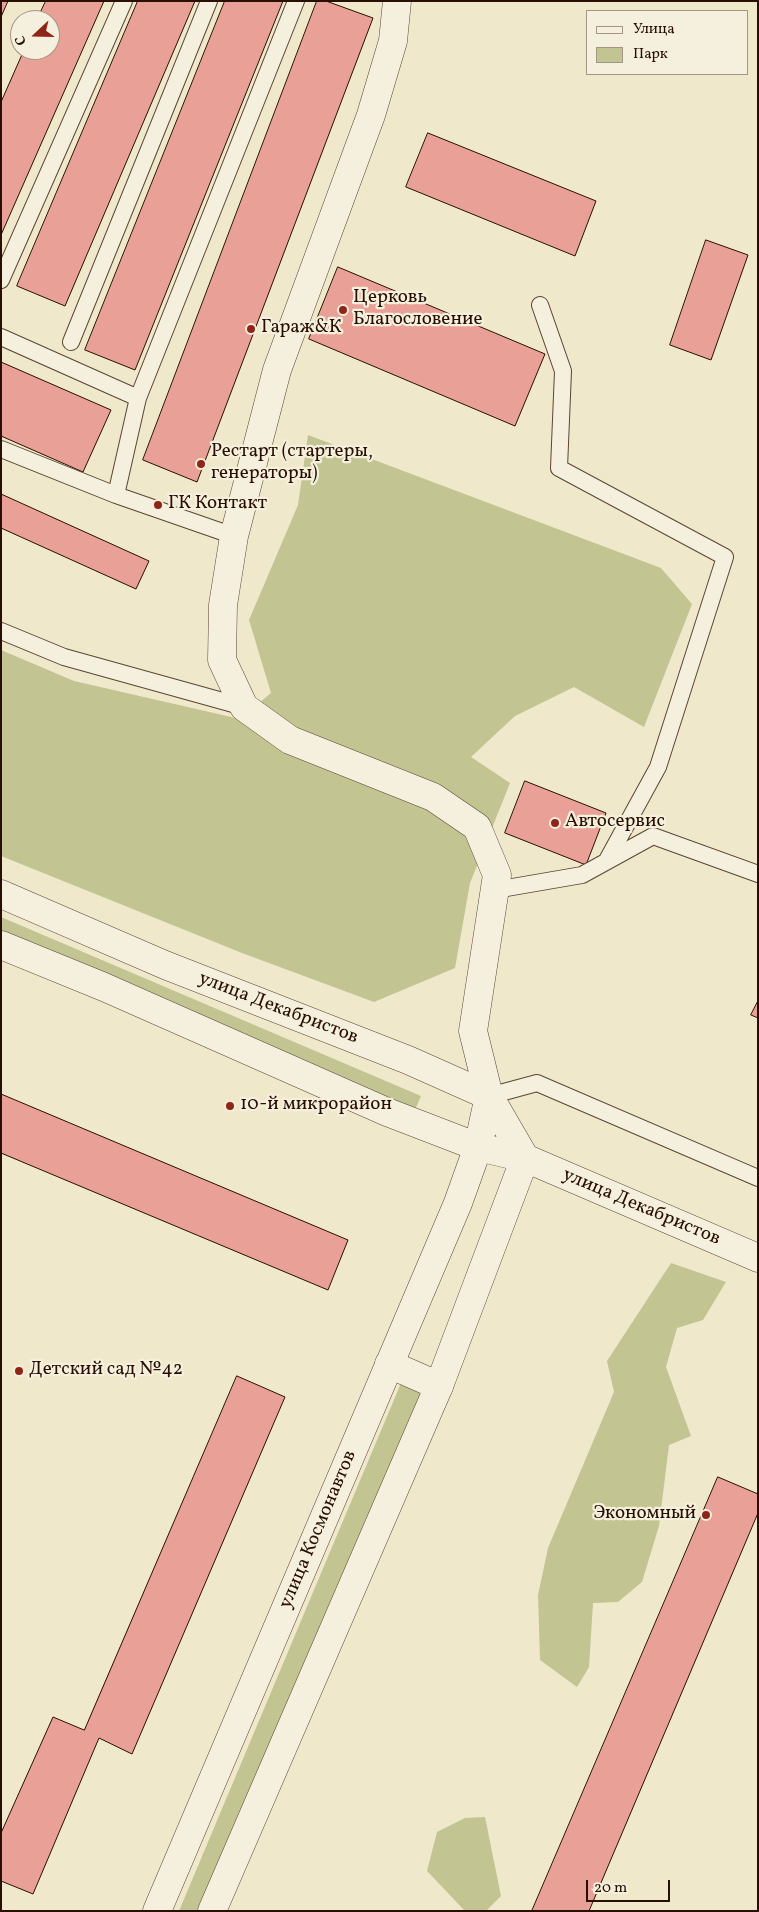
<!DOCTYPE html>
<meta charset="utf-8">
<style>
body{margin:0}
#map{position:relative;width:759px;height:1912px;overflow:hidden;background:#f0e8cb;font-family:Vollkorn,serif}
canvas{display:block}
.frame{position:absolute;inset:0;border:2px solid #280f01;pointer-events:none}
.legend{position:absolute;left:586px;top:10px;width:162px;height:65px;box-sizing:border-box;background:#f5f0dd;border:1px solid #a39685;margin:0;padding:6px 9px;list-style:none;font-size:15px;color:#280f01}
.legend li{display:flex;align-items:center;gap:10px;height:25px}
.legend b{width:25px;border:1px solid #a39685}
.north{position:absolute;left:10px;top:10px;width:50px;height:50px;box-sizing:border-box;background:#f5f0dd;border:1px solid #a39685;border-radius:50%;rotate:249deg;font-size:14px;font-weight:700;line-height:20px;text-align:center;color:#280f01}
.north::after{content:'';display:block;margin:auto;width:18px;height:22px;background:#8f2418;clip-path:polygon(50% 0,100% 100%,50% 72%,0 100%)}
.scale{position:absolute;left:586px;top:1880px;width:84px;height:22px;box-sizing:border-box;border:2px solid #280f01;border-top:0;padding-left:6px;font-size:15px;line-height:18px;white-space:nowrap;color:#280f01;-webkit-text-stroke:4px #f5f0dd;paint-order:stroke}
</style>
<div id="map">
<canvas width="759" height="1912"></canvas>
<div class="frame"></div>
<ul class="legend">
<li><b style="height:6px;background:#f5f0dd"></b>Улица</li>
<li><b style="height:14px;background:#c2c492"></b>Парк</li>
</ul>
<div class="north">С</div>
<div class="scale">20 m</div>
</div>
<script>
const g = document.querySelector('canvas').getContext('2d');
g.lineJoin = 'round';
function fill(path, color) { g.fillStyle = color; g.fill(path, 'evenodd'); }
function trace(path, color, width, dash) { g.strokeStyle = color; g.lineWidth = width; g.lineCap = dash ? 'butt' : 'round'; g.setLineDash(dash || []); g.stroke(path); }
function label(font, color, halo, rows, align = 'center') {
  g.font = font + ' Vollkorn,serif'; g.lineWidth = 4.5; g.setLineDash([]); g.textBaseline = 'middle'; g.strokeStyle = halo; g.fillStyle = color; for (const [text, x, y, turn = 0] of rows) {
    g.save(); g.translate(x, y); g.rotate((+turn || 0) * Math.PI / 180); g.textAlign = isNaN(turn) ? turn : align; if (halo) g.strokeText(text, 0, 0); g.fillText(text, 0, 0); g.restore();
  }
}
fill(new Path2D(`
 M308,435L661,568L692,604L644,727L574,687L515,716L471,757L510,783L470,883L455,968L374,1002L242,953L1,856V650L74,681L240,719L271,693L249,620L298,505Z
 M1,917L421,1096L415,1110L1,933Z
 M671,1263L726,1282L703,1320L677,1328L666,1367L691,1436L669,1445L659,1526L642,1582L618,1602L593,1603L589,1667L577,1687L540,1660L538,1595L548,1548L614,1392L607,1361Z
 M401,1383L423,1394L198,1911H179Z
 M485,1817L501,1896L486,1911H465L427,1871L437,1832L465,1818Z`), '#c2c492');
const building = new Path2D(`
 M1,1H8L1,17Z
 M46,1H104L1,235V102L24,50H50V20H37Z
 M138,1H195L65,306L17,286Z
 M225,1H283L135,370L85,350Z
 M317,1H326L373,18L197,482L143,460Z
 M428,133L596,201L575,256L406,187Z
 M706,240L748,255L711,360L670,345Z
 M338,267L545,354L515,426L309,339Z
 M1,362L111,410L83,472L1,436Z
 M1,494L149,561L136,589L1,528Z
 M525,781L606,813L586,865L505,833Z
 M758,1001V1018L751,1015Z
 M1,1094L348,1240L328,1290L1,1153Z
 M237,1376L285,1397L132,1754L99,1738L33,1894L1,1881V1833L53,1717L84,1730Z
 M718,1477L758,1494V1513L589,1911H532Z`);
fill(building, '#e9a097');
trace(building, '#280f01', 1);
const service = new Path2D(`
 M1,280L124,1
 M540,305L563,371L559,468L725,557L658,767L606,862
 M1,337L138,398
 M71,342L209,1
 M1,449L116,495L234,536
 M116,495L138,398L296,1
 M1,631L64,657L244,707
 M495,890L582,875L653,836L758,874
 M489,1096L537,1083L758,1178`);
const minor = new Path2D(`
 M397,1L393,41L371,115L277,370L234,536L223,605L222,660L244,707L290,740L433,797L477,827L497,875L473,1031L489,1096L478,1147
 M389,1364L439,1386`);
const tertiary = new Path2D(`
 M1,894L165,965L408,1060L489,1096L525,1158
 M1,945L104,987L387,1112L478,1147L525,1158L758,1258
 M157,1911L458,1203L478,1147
 M212,1911L439,1386L525,1158`);
trace(service, '#5a4534', 18);
trace(minor, '#5a4534', 29);
trace(tertiary, '#5a4534', 29);
trace(service, '#f5f0dd', 16);
trace(minor, '#f5f0dd', 28);
trace(tertiary, '#f5f0dd', 28);
for (const [x, y, r, color] of [
 [343,310,5,"#8f2418"],
 [251,329,5,"#8f2418"],
 [201,464,5,"#8f2418"],
 [158,505,5,"#8f2418"],
 [555,823,5,"#8f2418"],
 [230,1106,5,"#8f2418"],
 [19,1371,5,"#8f2418"],
 [706,1515,5,"#8f2418"]
]) { const dot = new Path2D(); dot.arc(x, y, r, 0, 2 * Math.PI); g.fillStyle = color; g.fill(dot); trace(dot, '#f5f0dd', 2); }
label('19px', '#280f01', '#f5f0dd', [
 ["Церковь",353,299],
 ["Благословение",353,321],
 ["Гараж&К",261,329],
 ["Рестарт (стартеры,",211,453],
 ["генераторы)",211,475],
 ["ГК Контакт",168,505],
 ["Автосервис",565,823],
 ["10-й микрорайон",240,1106],
 ["Детский сад №42",29,1371],
 ["Экономный",696,1515,"right"]
], 'left');
label('19px', '#280f01', '#f5f0dd', [
 ["улица Декабристов",278,1009,21],
 ["улица Декабристов",641,1208,23],
 ["улица Космонавтов",319,1530,-67]
]);
</script>
